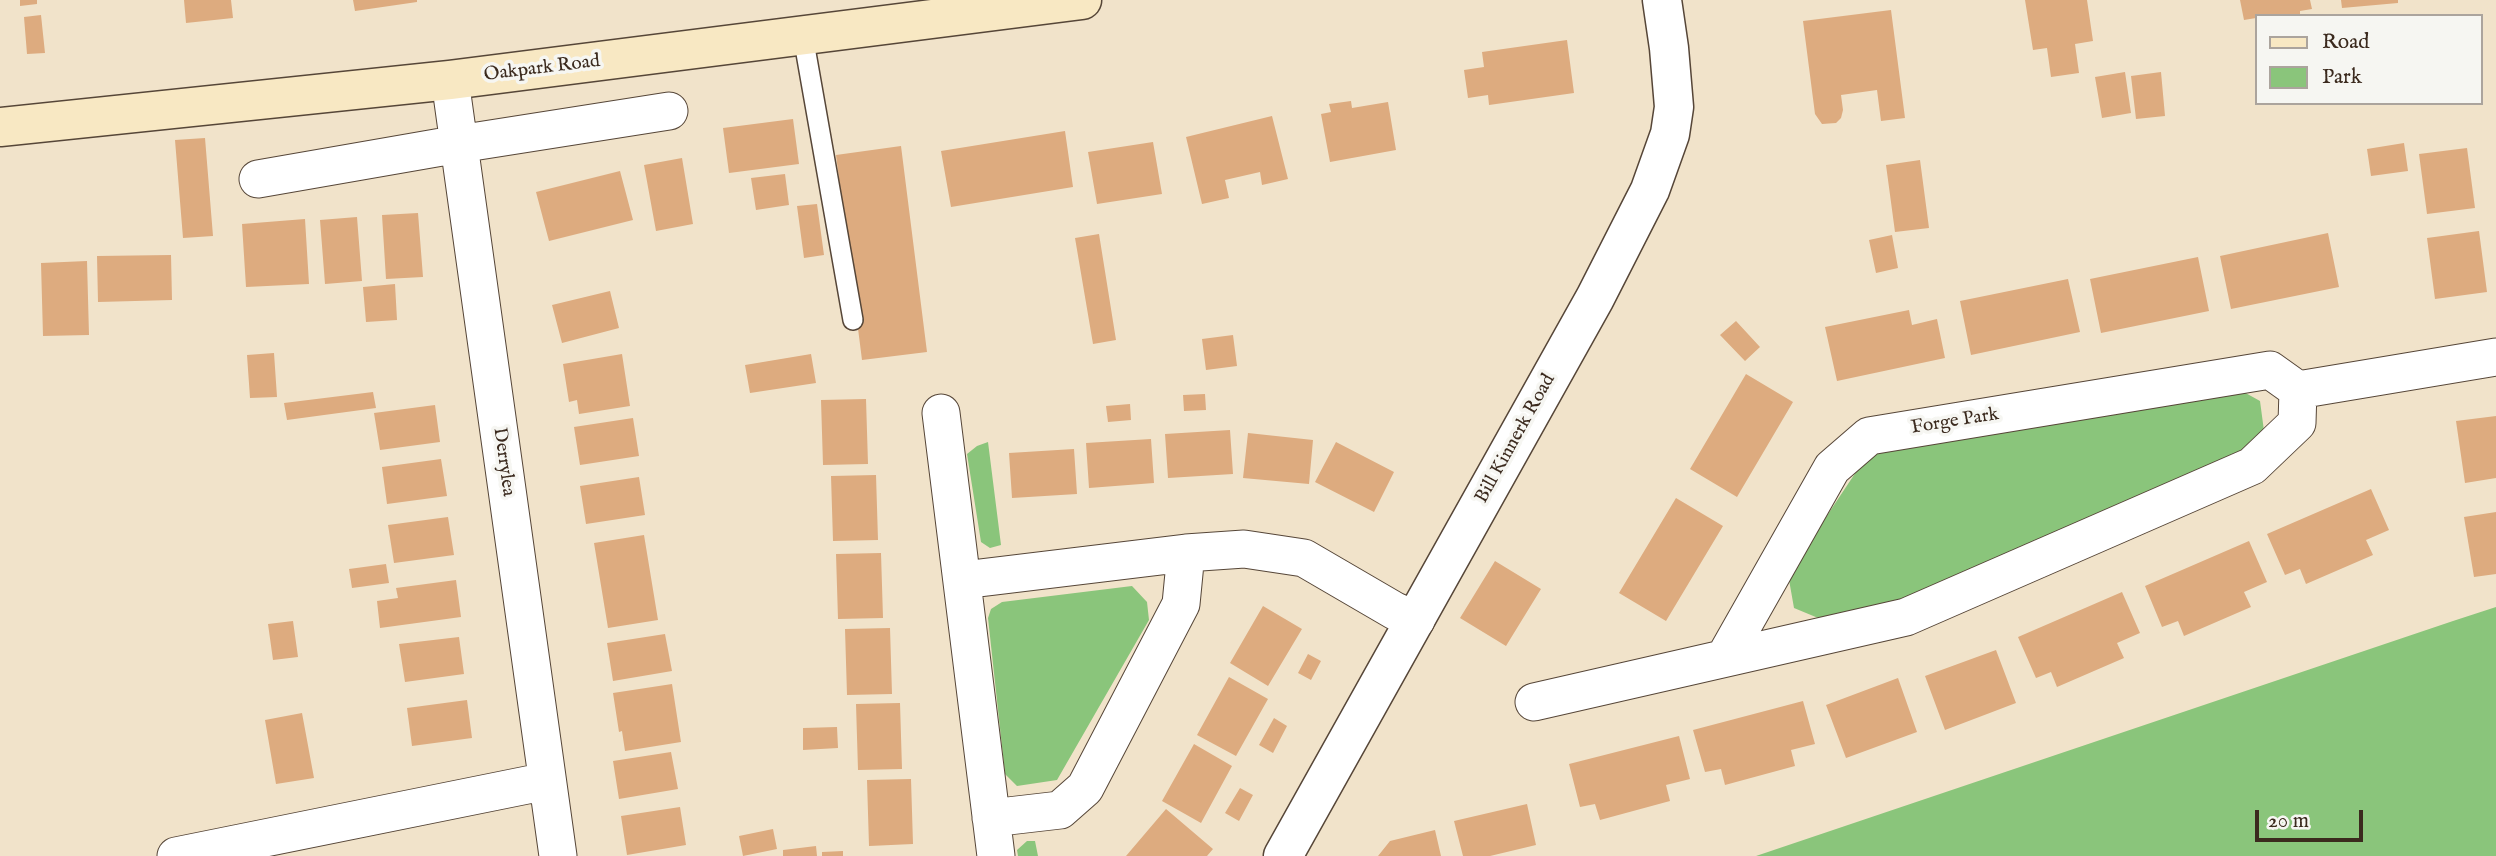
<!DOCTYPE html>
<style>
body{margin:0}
#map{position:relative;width:2496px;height:856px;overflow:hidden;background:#f1e3ca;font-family:"IM FELL English",serif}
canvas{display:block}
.legend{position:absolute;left:2255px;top:14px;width:228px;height:91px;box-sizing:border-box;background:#f6f6f2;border:2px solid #aba49d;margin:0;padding:9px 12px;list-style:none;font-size:21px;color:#3b2a1e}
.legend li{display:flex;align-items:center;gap:14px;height:35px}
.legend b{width:35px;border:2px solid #aba49d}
.scale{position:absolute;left:2255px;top:810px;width:108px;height:32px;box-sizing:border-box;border:4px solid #3b2a1e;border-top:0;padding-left:9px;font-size:21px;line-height:24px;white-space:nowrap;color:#3b2a1e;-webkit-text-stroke:5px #f6f6f2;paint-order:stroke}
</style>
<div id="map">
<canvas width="2496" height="856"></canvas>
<ul class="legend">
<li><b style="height:9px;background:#f8e8c3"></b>Road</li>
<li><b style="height:19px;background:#8ac57b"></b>Park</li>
</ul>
<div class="scale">20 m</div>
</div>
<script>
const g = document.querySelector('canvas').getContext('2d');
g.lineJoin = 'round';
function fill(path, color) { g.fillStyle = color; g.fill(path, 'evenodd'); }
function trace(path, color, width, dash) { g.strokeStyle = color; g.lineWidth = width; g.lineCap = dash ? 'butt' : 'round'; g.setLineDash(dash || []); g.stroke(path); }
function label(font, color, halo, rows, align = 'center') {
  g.font = font + ' "IM FELL English",serif'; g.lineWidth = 7; g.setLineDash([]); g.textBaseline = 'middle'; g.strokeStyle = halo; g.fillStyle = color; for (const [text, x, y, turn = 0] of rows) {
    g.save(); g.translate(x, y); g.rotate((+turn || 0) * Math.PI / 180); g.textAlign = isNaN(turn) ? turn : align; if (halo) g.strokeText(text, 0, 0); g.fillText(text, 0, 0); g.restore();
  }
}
fill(new Path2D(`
 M2242,391L2260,401L2264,431L2241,456L1930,591L1823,620L1794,608L1788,574L1860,466L1881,451Z
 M988,442L1001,545L990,548L981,542L967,454L977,446Z
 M1132,586L1147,602L1149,620L1057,780L1017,786L1005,774L988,618L991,609L1002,602Z
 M2496,607V856H1756L2453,621Z
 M1027,841H1035L1038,856H1018L1017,850Z`), '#8ac57b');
fill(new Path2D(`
 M20,0H37V4L20,6Z
 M184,0H231L233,18L186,23Z
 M353,0H417V2L355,11Z
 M2025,0H2087L2093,41L2075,44L2079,73L2051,77L2047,48L2033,50Z
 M2240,0H2310L2312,9L2300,11V16H2256V18L2244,20Z
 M2341,0H2398V3L2342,8Z
 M1891,10L1905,118L1881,121L1877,90L1841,95L1843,110L1841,118L1836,123L1822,124L1815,114L1803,21Z
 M41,15L45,53L27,54L24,17Z
 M1567,40L1574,93L1489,105L1488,95L1468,98L1464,70L1484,67L1482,52Z
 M2125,72L2131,113L2102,118L2095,77Z
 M2161,72L2165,116L2136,119L2131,76Z
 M1351,101L1352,108L1388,102L1396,150L1330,162L1321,114L1331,112L1329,104Z
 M1272,116L1288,179L1262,185L1260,172L1225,180L1229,198L1202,204L1186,137Z
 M793,119L799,164L729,173L723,128Z
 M1065,131L1073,187L951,207L941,151Z
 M205,138L213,236L183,238L175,140Z
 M1153,142L1162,194L1097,204L1088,152Z
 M2404,143L2408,171L2371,176L2367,149Z
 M901,146L927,352L862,360L836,155Z
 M2467,148L2475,208L2427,214L2419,154Z
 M682,158L693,224L656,231L644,165Z
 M1920,160L1929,228L1895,232L1886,165Z
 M620,171L633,220L549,241L536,192Z
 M785,174L789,205L756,210L751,178Z
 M817,204L824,255L804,258L797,206Z
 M418,213L423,277L386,279L382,215Z
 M357,217L362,281L325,284L320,220Z
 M305,219L309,284L246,287L242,224Z
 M2479,231L2487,292L2435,299L2427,238Z
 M2328,233L2339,287L2231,309L2220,256Z
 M1099,234L1116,340L1093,344L1075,238Z
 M1892,235L1898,268L1876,273L1869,240Z
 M171,255L172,300L98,302L97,256Z
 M2198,257L2209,311L2101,333L2090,279Z
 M87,261L89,335L43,336L41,263Z
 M2068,279L2080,332L1971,355L1960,301Z
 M395,284L397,320L366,322L363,287Z
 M610,291L619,328L562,343L552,305Z
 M1909,310L1912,325L1937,319L1945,358L1837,381L1825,327Z
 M1736,321L1760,347L1745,361L1720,335Z
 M1233,335L1237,366L1206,370L1202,339Z
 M274,353L277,397L250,398L247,355Z
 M622,354L630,406L579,414L577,400L569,402L563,364Z
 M811,354L816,383L750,393L745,365Z
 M1746,374L1793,402L1737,497L1690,469Z
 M373,392L376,408L287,420L284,403Z
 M1205,394L1206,410L1184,411L1183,395Z
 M866,399L868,464L823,465L821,400Z
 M1130,404L1131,420L1108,422L1106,406Z
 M435,405L440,442L380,450L374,413Z
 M2496,416V478L2465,483L2456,421Z
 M633,418L639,456L580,465L574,427Z
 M1230,430L1233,474L1168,478L1165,434Z
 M1248,433L1313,440L1309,484L1243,478Z
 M1151,439L1154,483L1089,488L1086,443Z
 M1336,442L1394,472L1374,512L1315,482Z
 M1074,449L1077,494L1012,498L1009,453Z
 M441,459L447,496L387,504L382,467Z
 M876,475L878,540L833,541L831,476Z
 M639,477L645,515L586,524L580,486Z
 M2371,489L2389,530L2366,540L2373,555L2306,584L2300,569L2285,575L2267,534Z
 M1676,498L1723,526L1666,621L1619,593Z
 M2496,512V574L2474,577L2464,517Z
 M448,517L454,555L394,563L388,525Z
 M644,535L658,620L608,628L594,543Z
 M2249,541L2267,582L2244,592L2251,607L2184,636L2178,621L2162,627L2145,586Z
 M881,553L883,618L838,619L836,554Z
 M1495,561L1541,589L1506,646L1460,618Z
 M386,564L389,583L352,588L349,569Z
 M456,580L461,617L380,628L377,601L398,598L396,588Z
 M2122,592L2140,633L2117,643L2124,658L2057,687L2051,672L2036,678L2018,637Z
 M1263,606L1302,629L1268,686L1230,663Z
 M293,621L298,657L273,660L268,624Z
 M890,628L892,694L847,695L845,629Z
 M665,634L672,671L613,681L607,643Z
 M459,637L464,674L405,682L399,644Z
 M1996,650L2016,703L1945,730L1925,676Z
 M1308,654L1321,661L1311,680L1298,673Z
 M1229,677L1268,699L1236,756L1197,735Z
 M1898,678L1917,732L1846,758L1826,705Z
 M672,684L681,742L625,751L622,731L619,732L613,693Z
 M467,700L472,738L412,746L407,708Z
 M1803,701L1815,744L1791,750L1795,766L1725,785L1721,769L1705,772L1693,730Z
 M900,703L902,769L858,770L856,704Z
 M302,713L314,778L276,784L265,720Z
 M1274,718L1287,726L1273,753L1259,745Z
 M837,727L838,748L803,750V728Z
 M1679,736L1690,779L1666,785L1670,801L1600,820L1595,804L1580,807L1569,764Z
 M1194,744L1232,766L1201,823L1162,801Z
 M671,752L678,789L619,799L613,761Z
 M911,779L913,844L869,846L867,780Z
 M1240,788L1253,795L1239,821L1225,813Z
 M1527,804L1536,845L1490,856H1463L1454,821Z
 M680,807L686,845L627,855L621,816Z
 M1166,809L1213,849L1207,856H1126Z
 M773,829L777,849L743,856L739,836Z
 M1435,830L1441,856H1378L1390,841Z
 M816,846L817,856H783V850Z
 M843,851V856H822V852Z`), '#ddab7f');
const service = new Path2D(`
 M803,36L853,320`);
const minor = new Path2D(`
 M450,80L558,856
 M258,179L459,144L669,111
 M941,413L996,856
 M963,580L1186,553L1244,549L1304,558L1395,611L1416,620
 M1725,657L1832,468L1869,436L2270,370L2298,390
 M1534,702L1906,617L2252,466L2297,423L2298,390L2496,357
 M991,818L1060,810L1085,788L1181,604L1186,553
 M176,856L547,781`);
const tertiary = new Path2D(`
 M1283,856L1595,298L1650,190L1670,134L1674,107L1669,48L1662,0`);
const secondary = new Path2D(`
 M0,127L450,80L1082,0`);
trace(service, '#564638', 22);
trace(minor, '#564638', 39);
trace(tertiary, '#564638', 41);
trace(secondary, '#564638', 41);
trace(service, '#fff', 19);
trace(minor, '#fff', 37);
trace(tertiary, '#fff', 38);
trace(secondary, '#f8e8c3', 38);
label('19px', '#3b2a1e', '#f6f6f2', [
 ["Oakpark Road",542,69,-7],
 ["Forge Park",1955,422,-9],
 ["Bill Kinnerk Road",1516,439,-61],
 ["Derrylea",503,462,82]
]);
</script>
